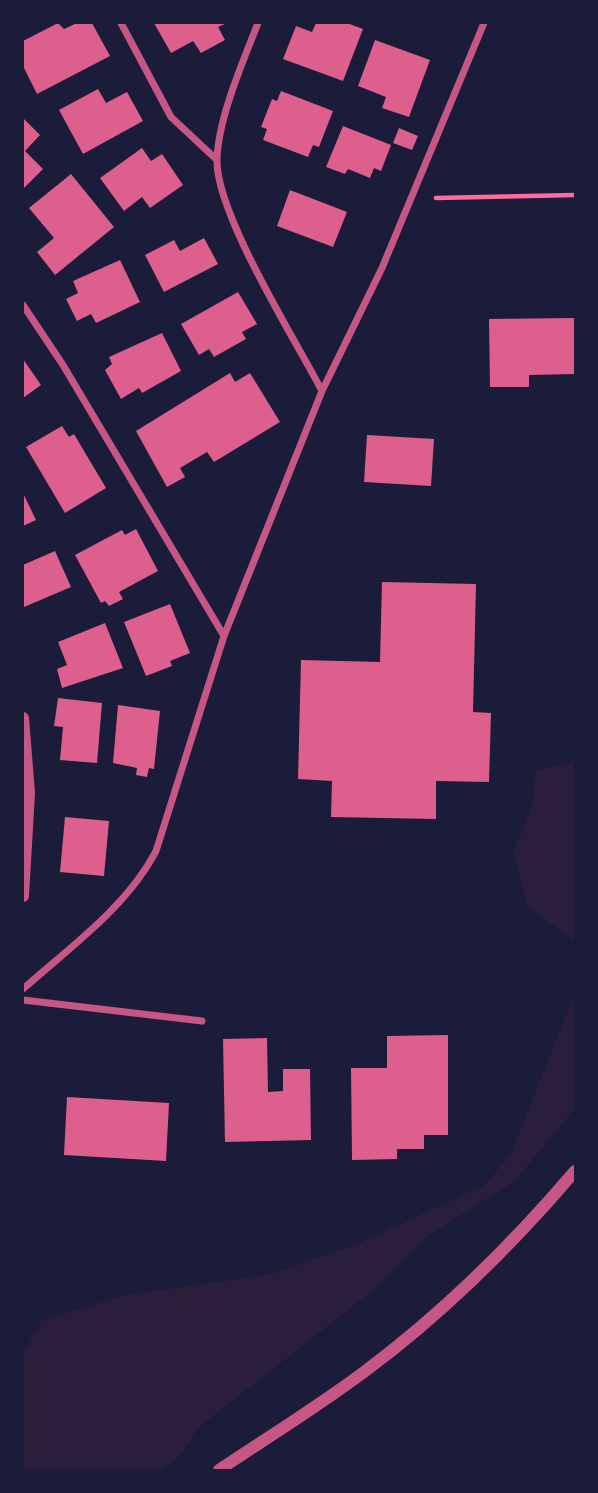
<!DOCTYPE html>
<style>
body{margin:0}
#map{position:relative;width:598px;height:1493px;overflow:hidden;background:#1b1b3a;font-family:Roboto,sans-serif}
canvas{display:block}
.frame{position:absolute;inset:0;border:24px solid #1b1b3a;pointer-events:none}
</style>
<div id="map">
<canvas width="598" height="1493"></canvas>
<div class="frame"></div>
</div>
<script>
const g = document.querySelector('canvas').getContext('2d');
g.lineJoin = 'round';
function fill(path, color) { g.fillStyle = color; g.fill(path, 'evenodd'); }
function trace(path, color, width, dash) { g.strokeStyle = color; g.lineWidth = width; g.lineCap = dash ? 'butt' : 'round'; g.setLineDash(dash || []); g.stroke(path); }
fill(new Path2D(`
 M573,763L575,764V941L527,906L513,851L532,808L536,770Z
 M575,993V1108L515,1181L426,1237L371,1292L198,1428C187,1447 179,1462 157,1470H23V1355L42,1320L125,1295L271,1274L360,1243L484,1185L510,1156Z`), '#2a1e3b');
fill(new Path2D(`
 M58,23L64,29L77,23H92L110,56L37,94L23,66V41Z
 M154,23H227L218,27L225,40L201,53L193,41L171,53Z
 M316,23H347L363,29L343,81L283,59L296,26L312,32Z
 M375,40L430,60L409,117L382,108L386,97L358,86Z
 M98,89L106,103L127,92L143,121L83,154L59,110Z
 M281,91L333,111L319,147L313,145L308,157L263,140L267,129L261,127L272,99L277,101Z
 M23,118L40,135L25,151L43,169L23,189Z
 M343,126L391,145L381,171L374,168L370,178L348,169L345,174L326,167Z
 M399,128L418,136L412,150L393,143Z
 M142,148L151,161L162,154L183,185L150,208L142,197L124,211L100,178Z
 M71,174L114,227L55,275L37,252L54,238L29,208Z
 M290,190L347,212L333,247L277,226Z
 M204,238L218,264L164,292L145,255L174,240L180,251Z
 M120,260L140,302L96,323L91,314L77,321L66,299L78,293L73,281Z
 M238,292L257,324L242,332L246,339L214,357L209,349L199,355L181,324Z
 M575,318V374L529,375V387H490L489,319Z
 M162,333L181,371L142,393L139,388L121,399L105,370L112,364L109,357Z
 M23,359L41,385L23,398Z
 M230,373L235,382L250,373L280,422L214,462L207,452L180,468L185,477L167,487L136,431Z
 M62,426L69,437L74,434L106,488L65,513L26,447Z
 M367,435L434,439L431,486L364,482Z
 M23,493L36,520L23,526Z
 M136,529L158,571L119,592L123,599L109,606L105,601L101,603L75,555L122,530L125,535Z
 M55,551L71,587L24,607L23,565Z
 M382,582L476,584L473,712L491,713L489,782L436,781V819L331,817L332,781L298,779L301,660L380,662Z
 M170,604L190,653L170,661L172,666L146,676L124,622Z
 M105,623L123,668L62,688L57,669L67,665L58,642Z
 M58,698L102,703L97,763L60,760L63,727L54,726Z
 M118,705L160,711L154,769L149,768L147,777L136,775L137,768L113,763Z
 M65,817L109,821L104,876L60,872Z
 M448,1035V1135H424V1149H397V1159L352,1160L351,1068H387V1036Z
 M267,1038L268,1092L283,1091V1069H310L311,1140L225,1142L223,1039Z
 M67,1097L169,1103L166,1161L64,1155Z`), '#dd5f8e');
trace(new Path2D(`
 M436,198L575,195`), '#ff6b9d', 4.5);
trace(new Path2D(`
 M121,23L171,117L217,160
 M258,23C243,62 218,118 217,160C216,214 295,339 322,391
 M23,305L63,365L224,636
 M23,989C69,948 127,907 156,851L224,636L322,391L382,268L484,23
 M23,1000L202,1021`), '#c65784', 7);
trace(new Path2D(`
 M23,718L29,793L23,896
 M219,1470C267,1438 317,1407 364,1372C442,1314 512,1245 575,1171`), '#c65784', 12);
</script>
